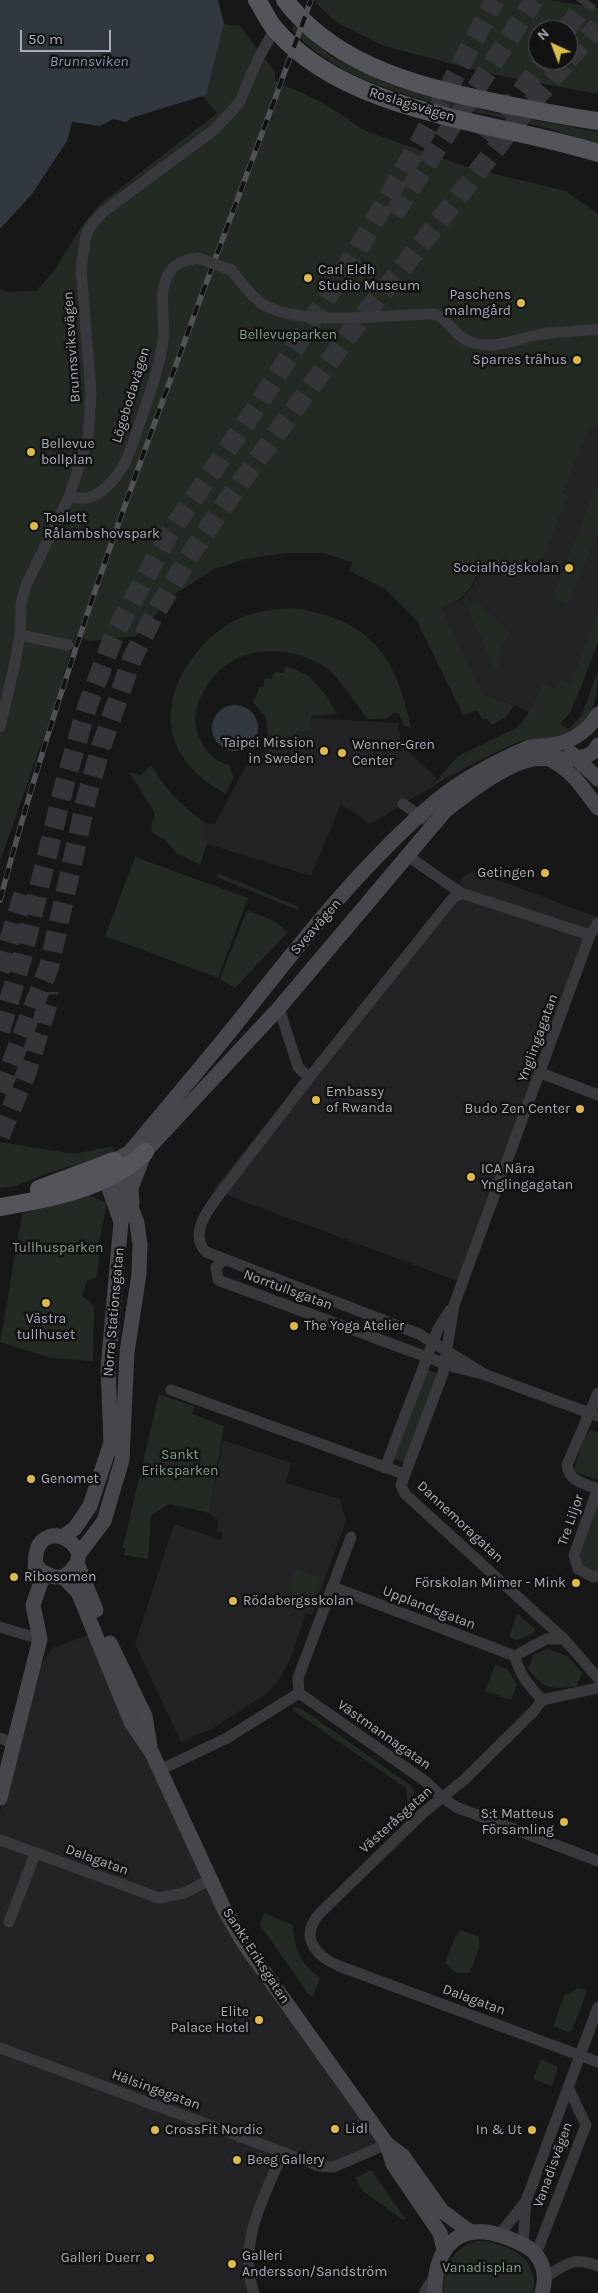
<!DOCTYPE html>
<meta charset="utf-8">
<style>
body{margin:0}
#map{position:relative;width:598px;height:2293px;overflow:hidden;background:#171718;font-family:Karla,sans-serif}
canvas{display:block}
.north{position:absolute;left:528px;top:20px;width:50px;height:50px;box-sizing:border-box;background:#121213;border:1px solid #4f5055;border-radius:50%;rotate:317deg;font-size:14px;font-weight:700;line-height:20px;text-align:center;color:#aaadb7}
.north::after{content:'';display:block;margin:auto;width:18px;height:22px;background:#ddba4a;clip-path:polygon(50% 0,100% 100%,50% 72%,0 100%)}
.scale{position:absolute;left:20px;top:30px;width:91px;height:22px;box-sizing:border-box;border:2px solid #aaadb7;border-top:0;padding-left:6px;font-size:15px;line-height:18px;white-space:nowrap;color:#aaadb7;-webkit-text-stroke:4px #121213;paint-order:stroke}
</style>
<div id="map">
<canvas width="598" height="2293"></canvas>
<div class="north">N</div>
<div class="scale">50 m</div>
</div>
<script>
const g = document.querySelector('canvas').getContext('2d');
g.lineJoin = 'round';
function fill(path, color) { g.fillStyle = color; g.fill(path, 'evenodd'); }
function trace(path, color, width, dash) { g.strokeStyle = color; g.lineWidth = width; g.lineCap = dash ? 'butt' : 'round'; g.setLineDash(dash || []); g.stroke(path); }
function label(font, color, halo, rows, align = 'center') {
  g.font = font + ' Karla,sans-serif'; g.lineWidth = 5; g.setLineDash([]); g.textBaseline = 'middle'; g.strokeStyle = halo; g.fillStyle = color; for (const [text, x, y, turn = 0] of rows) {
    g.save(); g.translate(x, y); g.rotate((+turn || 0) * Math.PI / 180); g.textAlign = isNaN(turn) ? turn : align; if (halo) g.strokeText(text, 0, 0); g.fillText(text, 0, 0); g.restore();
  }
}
fill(new Path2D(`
 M598,412V643L571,711L560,724L483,693L442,609L463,598L474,584L480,569L488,566L568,495L563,493L590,424Z
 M311,718L398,723L401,744L437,778L430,788L370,824L341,804L311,876L207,844L202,833L205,823L215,824L247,764Z
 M474,871L597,917L463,1283L213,1190L464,876Z
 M223,1440L291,1463L286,1483L340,1499L346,1521L312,1615L306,1613L291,1657L279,1680L269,1692L212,1729L181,1742L135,1644L174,1524L221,1540L223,1533L216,1531L219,1521L209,1513Z
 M89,1635L223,1912L384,2143L334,2165L283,2151L255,2218L249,2271L256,2293H0V1812L38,1670L52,1648Z`), '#232325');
fill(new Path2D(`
 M317,0H549L598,8V94L491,74L384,46L336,22L316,3ZM538,30H568V60H538Z
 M224,24L240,26L275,72V81L322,102L366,131L470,168L566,191L598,214V427L590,425L563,493L568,495L537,573L488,566L486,571L480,569C469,593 465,597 442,609L483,693L514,706L505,718L491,725L487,719H482L477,710L463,715L417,621L385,589L350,571L352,562L323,553H286L246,559L214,569L175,594L136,636L89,641L75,636L54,708L0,861V289L7,292L36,291L54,271L81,227L100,204L217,113L202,96L206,95Z
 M294,25L332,57L384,82L490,112L598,132V144C581,139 564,133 547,128C464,107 353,97 292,30Z
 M595,490L598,492V532L568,604L552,599Z
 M478,602L510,632L501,648L498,671L494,667L467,607Z
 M293,608C370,619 396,655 411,728L404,725L399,714L394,713L387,718L368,719C358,707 338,676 327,668C286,642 229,644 204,691C194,709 192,723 201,741C207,754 215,761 229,765L234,777L226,794C208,784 192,772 181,754C151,703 193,640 240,618C256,611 275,609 293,608Z
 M598,613V643L571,711L560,724L569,729L581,716L598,671C598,705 589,732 552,738C542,740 531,738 522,741C491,753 458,771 430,788L458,756L516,728C529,716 537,699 543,683L556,688L560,680L570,684Z
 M286,666L308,675L326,695L337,714L311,716L312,731H296V736L268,739L266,718L253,702L260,687H263L265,678L272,679L274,672L283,673Z
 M151,765C168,792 179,803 205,823L202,833L207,844L200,865L178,854L164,839L152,833L151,826L155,813L129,772L141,775Z
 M135,857L248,898L218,978L105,936Z
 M218,873L299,907L298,910L216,877Z
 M247,910L276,922L288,932L235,988L220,979Z
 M0,1142L74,1154L113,1146L115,1153L48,1173L16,1186L0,1188Z
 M89,1195L107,1203L101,1232L97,1277L87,1281L82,1295L94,1306L93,1361L51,1358L0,1342L22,1214Z
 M425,1369L440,1374L406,1463L391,1458Z
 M159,1394L194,1406L192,1414L224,1426L209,1513L170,1504L151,1515L148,1559L124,1555L126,1549L123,1547Z
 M591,1430L598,1433V1480L576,1472L574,1469L584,1439Z
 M598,1501V1571L593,1572L581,1567L579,1549Z
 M295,1569L321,1578L313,1600L288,1591Z
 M517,1613L535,1629L534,1633L517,1640L509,1637Z
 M548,1649L568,1656L582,1673L577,1686C552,1690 544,1690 528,1669L533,1655Z
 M495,1665L507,1669L517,1685L511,1700L485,1691Z
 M294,1707L302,1709L410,1785L414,1792L408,1805L406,1788L291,1709Z
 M264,1913L293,1925C294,1949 300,1963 320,1978L313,1996H310L260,1925Z
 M461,1930L479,1937V1948L470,1973H456L445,1963L454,1939Z
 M578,1988L587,1990L572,2031L568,2032L553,2026L564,1996Z
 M541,2059L558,2067L552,2086L533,2079Z
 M371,2170L405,2218V2219L403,2220L363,2191L355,2178Z
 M477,2241C507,2242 541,2258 533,2293H444C440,2268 453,2248 477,2241Z`), '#232a24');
fill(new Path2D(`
 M0,0H218L224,24L206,95L131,118L126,122L113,119L100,126L72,122L67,141L32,194L0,229Z
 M212 728a23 23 0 1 1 46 0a23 23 0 1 1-46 0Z`), '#313840');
trace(new Path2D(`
 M566,30L588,0
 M568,60L598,26
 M485,139L545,60
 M394,214L534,0
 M0,971L25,889
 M0,1031L22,958L63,790L86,710L115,633L169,534L258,405L358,249L420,142L495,0
 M0,1092L49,967L87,796L101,747L132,659L152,619L188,558L222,508L356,325L404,266L518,120L568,60
 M0,1136L27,1071L48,1003V992`), '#343538', 20, [20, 10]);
trace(new Path2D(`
 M231,270C241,281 250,296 263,304C301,328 390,314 435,314C449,320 454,335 468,341C492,351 513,340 536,335C556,331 578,332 598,329
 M69,497C78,498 88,500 95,495C105,490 116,478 122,468C130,455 135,437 140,422C149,396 159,369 163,341C166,320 158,297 167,277C173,263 184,260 198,258
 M20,635L68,645
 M0,727L14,667L20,635L21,604L26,585L69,497L88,438L91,394L81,268L86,235L92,224L103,212L214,130L231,112L239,103L259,57L275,29
 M403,804L426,820
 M408,856L461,893L590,935
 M461,893L452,899L309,1078L219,1195C207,1211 189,1234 206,1252L419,1334L486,1375
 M598,923L590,935L454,1305L443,1373L401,1485L405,1494L564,1639L598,1678
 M279,1008L298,1067L309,1078
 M541,1073L598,1095
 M225,1259L216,1267L218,1280L454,1367L486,1375L598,1416
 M171,1390L404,1474
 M598,1393L567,1465C569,1482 584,1483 598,1489
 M385,1468L438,1329L450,1310
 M598,1488L574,1555L578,1569L593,1577L598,1576
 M333,1587L515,1656
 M0,1627L40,1639
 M564,1639H546L515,1656C519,1675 530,1686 542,1700L598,1688
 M299,1693L425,1781L443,1798L456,1807L598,1861
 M299,1693L298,1678L351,1537
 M542,1700L533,1712L464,1780L423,1813L320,1913C299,1936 314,1955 339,1966L598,2062
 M0,1738L13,1743
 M160,1770L227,1738L299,1693
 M0,1840L159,1898L184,1893L211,1879
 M9,1922L35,1854
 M0,2048L320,2166L334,2167L387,2144
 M500,2234L526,2201
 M523,2244L526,2201L598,2007
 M536,2254L586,2125L568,2087
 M545,2277C568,2264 571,2256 598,2266
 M254,2293C237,2246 264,2195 283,2153
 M424,2293L435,2275`), '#38383d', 11);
trace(new Path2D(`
 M571,753L598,779
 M548,758C575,773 580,785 598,808
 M132,1203L131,1188L145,1152L279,1008L446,810C468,793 505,764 533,759C548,757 578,762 590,754C593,753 596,748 598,745
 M63,1537L75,1528L90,1506L111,1442L108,1369L121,1222L102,1169
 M77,1563L96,1610
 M37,1566L41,1571L54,1577H63L70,1572L77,1563L79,1554L104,1521L122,1460L127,1352L139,1274L140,1244L137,1223L114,1161L130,1152C167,1107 205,1063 241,1018C301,942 362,864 436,801C462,779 495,762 527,748C536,745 547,747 557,744C575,740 589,729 598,714
 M34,1576C37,1565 33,1555 39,1545C51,1527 73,1538 79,1554
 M63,1577L78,1592L131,1722L152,1753L225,1911L245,1945L387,2144L403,2156L442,2211L469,2231
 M110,1643L145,1716L150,1746
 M0,1798L40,1639L33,1605L41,1582L47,1575
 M387,2144L393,2164L440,2233L444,2250
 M435,2293C434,2245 461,2219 508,2238C518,2242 531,2247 537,2256C545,2267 546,2280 542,2293`), '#46474c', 15);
trace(new Path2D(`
 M257,0C263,9 268,21 275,29C349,115 497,121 598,153
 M285,0C337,69 428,89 508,105C538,111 568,117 598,121
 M39,1189L114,1161
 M0,1207C49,1199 108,1188 145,1152`), '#54555b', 18);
const rail = new Path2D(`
 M0,900C82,593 203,299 311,0`);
trace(rail, '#515257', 5.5);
trace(rail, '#121213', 4, [11]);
trace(new Path2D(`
 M198,258L231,270`), '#38383d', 11);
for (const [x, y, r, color] of [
 [308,278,5,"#ddba4a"],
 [521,303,5,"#ddba4a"],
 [577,360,5,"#ddba4a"],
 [31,452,5,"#ddba4a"],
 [34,526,5,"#ddba4a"],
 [569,568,5,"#ddba4a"],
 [324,751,5,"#ddba4a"],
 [342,753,5,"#ddba4a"],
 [545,873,5,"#ddba4a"],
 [316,1100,5,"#ddba4a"],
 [580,1109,5,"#ddba4a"],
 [471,1177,5,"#ddba4a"],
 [46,1303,5,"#ddba4a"],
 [294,1326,5,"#ddba4a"],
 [31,1479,5,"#ddba4a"],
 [14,1577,5,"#ddba4a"],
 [576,1583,5,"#ddba4a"],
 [233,1601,5,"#ddba4a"],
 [564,1822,5,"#ddba4a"],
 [259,2020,5,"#ddba4a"],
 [335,2129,5,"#ddba4a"],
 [155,2130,5,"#ddba4a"],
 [532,2130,5,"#ddba4a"],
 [237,2160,5,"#ddba4a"],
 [150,2258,5,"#ddba4a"],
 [232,2264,5,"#ddba4a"]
]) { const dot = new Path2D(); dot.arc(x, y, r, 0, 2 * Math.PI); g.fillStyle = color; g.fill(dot); trace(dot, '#121213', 2); }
label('14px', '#aaadb7', '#121213', [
 ["Roslagsvägen",412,105,17],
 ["Brunnsviksvägen",72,347,-94],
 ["Lögebodavägen",131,395,-73],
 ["Sveavägen",316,927,-49],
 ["Ynglingagatan",538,1038,-70],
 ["Norrtullsgatan",288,1290,20],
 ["Norra Stationsgatan",114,1312,-85],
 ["Tre Liljor",571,1520,-71],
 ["Dannemoragatan",460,1522,43],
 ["Upplandsgatan",429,1608,21],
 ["Västmannagatan",384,1735,35],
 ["Västeråsgatan",396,1820,-42],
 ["Dalagatan",97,1860,20],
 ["Sankt Eriksgatan",256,1956,57],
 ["Dalagatan",474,2000,20],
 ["Hälsingegatan",156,2090,20],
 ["Vanadisvägen",553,2165,-70]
]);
label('14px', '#aaadb7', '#121213', [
 ["Carl Eldh",318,270],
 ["Studio Museum",318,286],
 ["Paschens",511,295,"right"],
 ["malmgård",511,311,"right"],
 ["Sparres trähus",567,360,"right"],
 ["Bellevue",41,444],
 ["bollplan",41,460],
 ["Toalett",44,518],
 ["Rålambshovspark",44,534],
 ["Socialhögskolan",559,568,"right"],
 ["Taipei Mission",314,743,"right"],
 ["in Sweden",314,759,"right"],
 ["Wenner-Gren",352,745],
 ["Center",352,761],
 ["Getingen",535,873,"right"],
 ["Embassy",326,1092],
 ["of Rwanda",326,1108],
 ["Budo Zen Center",570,1109,"right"],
 ["ICA Nära",481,1169],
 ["Ynglingagatan",481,1185],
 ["Västra",46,1319,"center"],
 ["tullhuset",46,1335,"center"],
 ["The Yoga Atelier",304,1326],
 ["Genomet",41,1479],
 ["Ribosomen",24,1577],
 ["Förskolan Mimer - Mink",566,1583,"right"],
 ["Rödabergsskolan",243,1601],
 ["S:t Matteus",554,1814,"right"],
 ["Församling",554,1830,"right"],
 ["Elite",249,2012,"right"],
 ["Palace Hotel",249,2028,"right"],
 ["Lidl",345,2129],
 ["CrossFit Nordic",165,2130],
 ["In & Ut",522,2130,"right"],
 ["Beeg Gallery",247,2160],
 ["Galleri",242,2256],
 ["Andersson/Sandström",242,2272],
 ["Galleri Duerr",140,2258,"right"]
], 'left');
label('14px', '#839f88', '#121213', [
 ["Bellevueparken",288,335],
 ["Tullhusparken",58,1248],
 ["Sankt",180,1455],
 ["Eriksparken",180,1471],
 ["Vanadisplan",482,2268]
]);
label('italic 15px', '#8597ae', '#121213', [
 ["Brunnsviken",89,62]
]);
</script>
